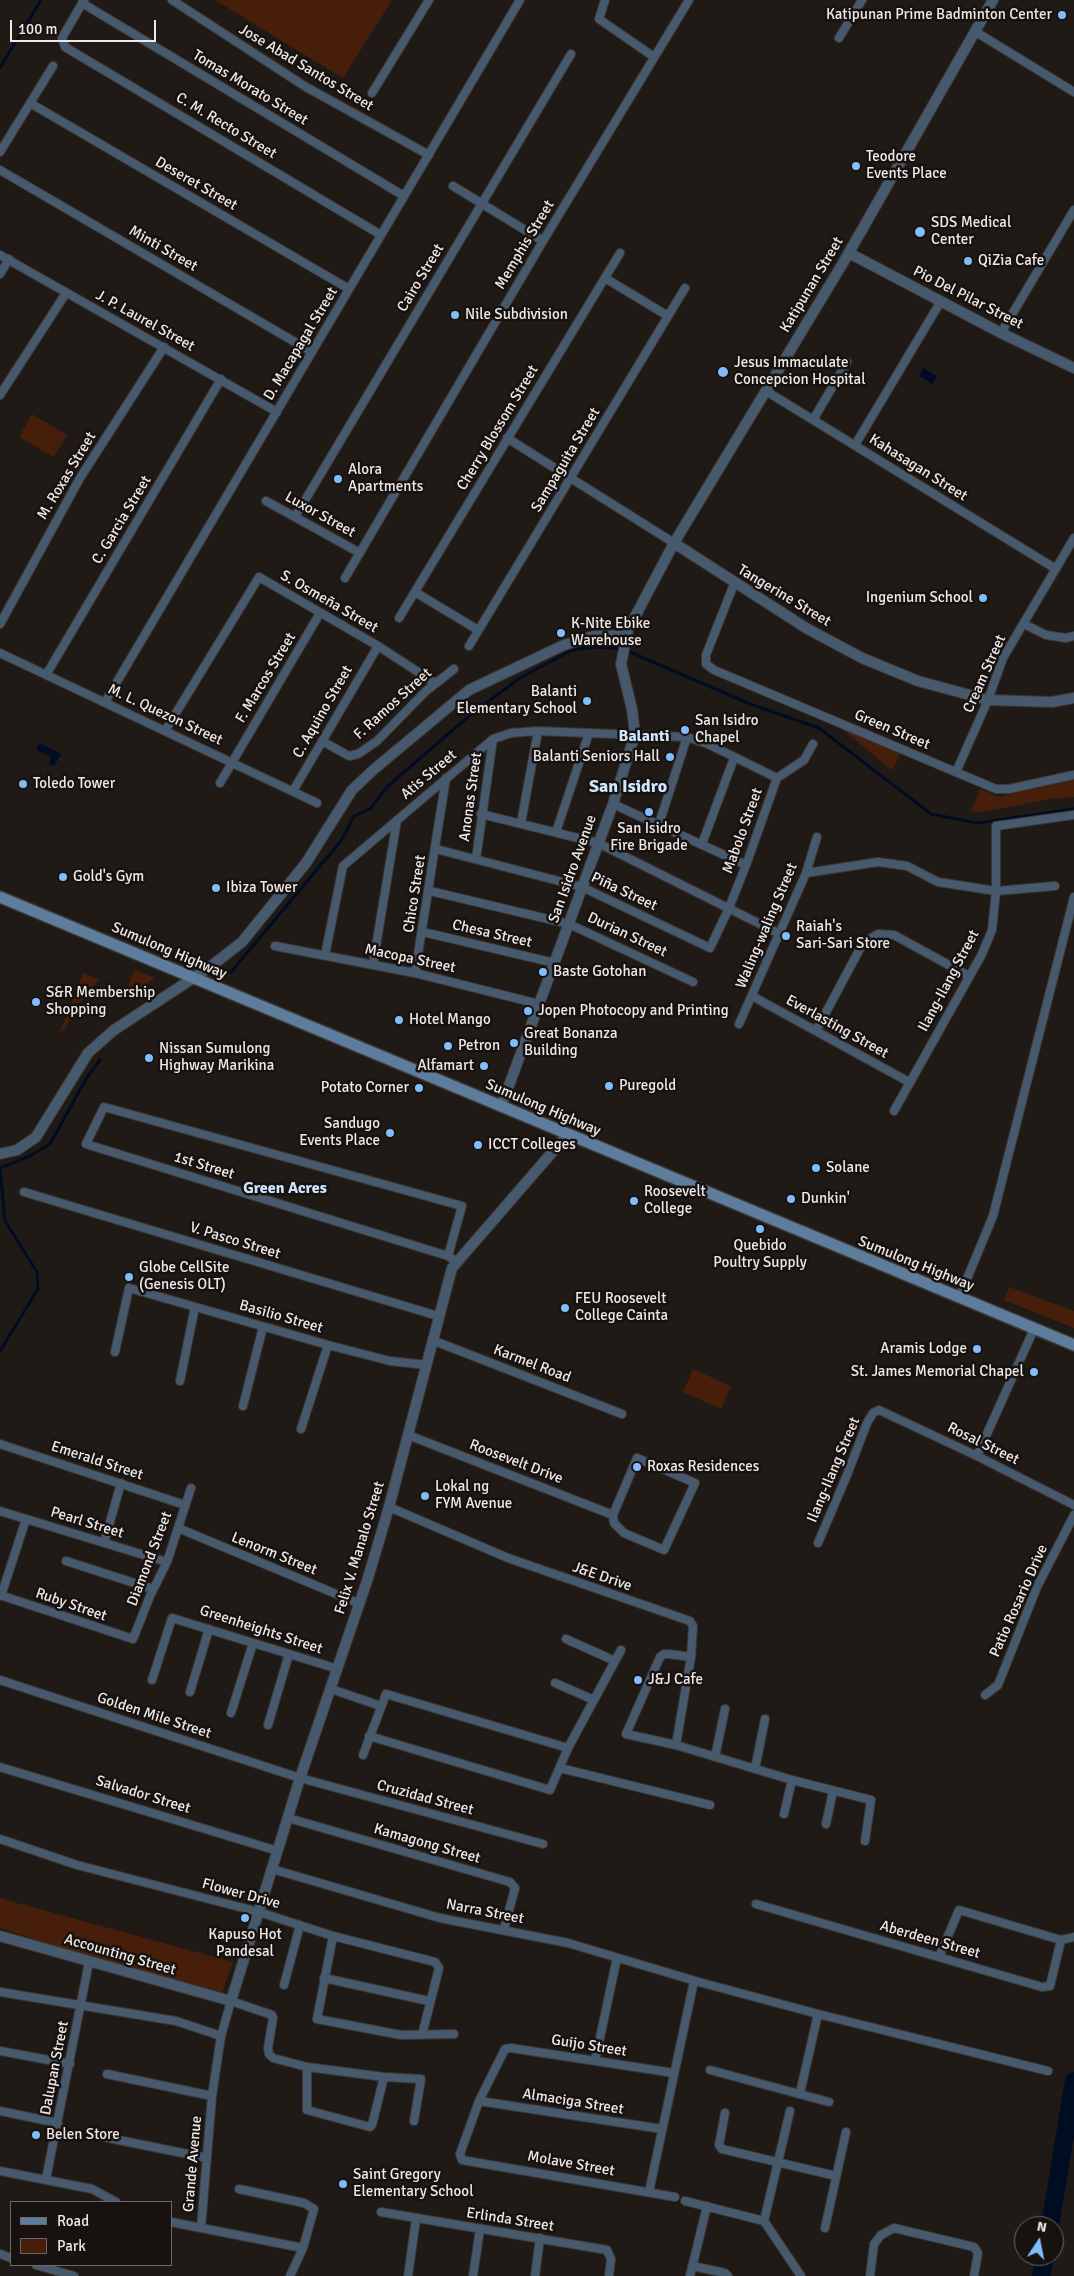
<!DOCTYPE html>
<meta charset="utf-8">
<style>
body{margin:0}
#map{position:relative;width:1074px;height:2276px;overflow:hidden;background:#201a17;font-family:Signika,sans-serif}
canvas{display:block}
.legend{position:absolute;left:10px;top:2201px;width:162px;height:65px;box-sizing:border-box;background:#17110f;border:1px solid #6d6765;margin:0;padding:6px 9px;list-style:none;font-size:15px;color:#ede9e7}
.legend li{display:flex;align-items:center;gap:10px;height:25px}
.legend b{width:25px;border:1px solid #6d6765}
.north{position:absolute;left:1014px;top:2216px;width:50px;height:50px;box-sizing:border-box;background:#17110f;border:1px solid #6d6765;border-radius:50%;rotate:11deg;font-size:14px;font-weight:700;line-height:20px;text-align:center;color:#ede9e7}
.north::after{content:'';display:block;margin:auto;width:18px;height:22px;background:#81bdfa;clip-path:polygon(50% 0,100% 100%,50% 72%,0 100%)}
.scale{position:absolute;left:10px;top:20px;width:146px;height:22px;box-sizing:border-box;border:2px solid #ede9e7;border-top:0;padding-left:6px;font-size:15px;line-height:18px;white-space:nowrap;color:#ede9e7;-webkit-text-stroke:4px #17110f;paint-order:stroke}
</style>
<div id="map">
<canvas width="1074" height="2276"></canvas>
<ul class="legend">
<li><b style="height:6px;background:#5e7c9c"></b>Road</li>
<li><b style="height:14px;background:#471e09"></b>Park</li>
</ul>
<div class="north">N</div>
<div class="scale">100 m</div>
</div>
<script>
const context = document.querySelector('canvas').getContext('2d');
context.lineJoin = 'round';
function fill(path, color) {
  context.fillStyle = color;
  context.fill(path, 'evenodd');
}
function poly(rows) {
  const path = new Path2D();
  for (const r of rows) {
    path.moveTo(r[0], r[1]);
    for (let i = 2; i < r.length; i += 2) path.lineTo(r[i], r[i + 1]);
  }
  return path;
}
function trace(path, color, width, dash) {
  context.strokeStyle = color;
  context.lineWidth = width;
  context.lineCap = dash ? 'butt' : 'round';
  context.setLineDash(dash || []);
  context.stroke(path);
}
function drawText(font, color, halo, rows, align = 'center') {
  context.font = font + ' Signika,sans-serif';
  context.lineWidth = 5;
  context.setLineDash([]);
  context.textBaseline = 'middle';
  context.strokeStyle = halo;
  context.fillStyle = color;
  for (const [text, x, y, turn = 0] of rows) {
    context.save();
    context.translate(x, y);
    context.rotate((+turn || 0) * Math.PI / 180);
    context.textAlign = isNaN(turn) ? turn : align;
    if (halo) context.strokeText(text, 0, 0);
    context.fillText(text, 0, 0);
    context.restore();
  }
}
fill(poly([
 [215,0,392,0,343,78],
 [32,414,67,435,54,457,19,437],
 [838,726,901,753,892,770],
 [1074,780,1074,797,1050,799,983,812,971,811,980,789,999,797],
 [134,970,155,978,133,993,128,985],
 [83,973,99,980,74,1009,65,1029,60,1032],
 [1009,1287,1074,1311,1074,1328,1004,1300],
 [693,1369,731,1386,721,1409,683,1392],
 [0,1898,10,1901,233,1962,222,1992,71,1951,0,1928]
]), '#471e09');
fill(poly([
 [923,368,937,376,932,384,919,376],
 [40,743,61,754,54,766,49,764,51,757,37,750,37,746]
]), '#000c22');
trace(poly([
 [0,68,41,0],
 [231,972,341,841,354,816,370,809,388,786,469,716,520,678,570,651,578,649,598,647,623,649,750,704,819,728,931,814,977,823,1074,809],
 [0,1351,38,1289,37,1272,5,1221,0,1168,30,1156,50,1144,86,1079,100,1060]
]), '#000c22', 3);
trace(poly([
 [1050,2226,1074,2081],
 [1041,2276,1045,2256]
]), '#000c22', 18);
const minor = poly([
 [84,0,62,38,65,47,381,235],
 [172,0,306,87,429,155],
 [605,0,599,19,654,57],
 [82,3,404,196],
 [976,32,1074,92],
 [839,38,862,0],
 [372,93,429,0],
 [30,103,349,289],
 [0,152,53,66],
 [0,170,312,352],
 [453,186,543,241],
 [0,255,277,412],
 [0,274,9,259],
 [605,278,668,316],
 [1001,333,1074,210],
 [766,391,1056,569],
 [0,395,66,293],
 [813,420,847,362],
 [507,438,674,543],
 [855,445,941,301],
 [266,501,360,553],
 [295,517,571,54],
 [345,578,543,241,689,0],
 [734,584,706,655,706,664,714,670,996,789,1009,789,1074,775],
 [415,592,478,630],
 [399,618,620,253],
 [0,624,80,478,164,347],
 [1024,624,1046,635,1066,638,1074,636],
 [469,646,685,288],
 [0,653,317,803],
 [46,675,221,379],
 [105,702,520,0],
 [165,731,259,577,378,646,435,683],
 [322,741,349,756,358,754,377,741,426,691,454,669],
 [956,772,988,700,1003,658,1074,538],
 [777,778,804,760,813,744],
 [220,783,320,613],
 [293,791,378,646],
 [613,804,746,865],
 [481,814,598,843,780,934],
 [521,823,538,731],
 [659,824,687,737],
 [556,832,589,733],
 [702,844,734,758],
 [436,849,582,887,710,948,729,908,746,865,777,778],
 [476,859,493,739],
 [806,873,878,862,907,866,938,882,996,891,1055,886],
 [430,891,569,924,693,982],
 [423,932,555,963],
 [275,946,415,973,539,1004],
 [325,955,343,866,493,739,511,733,538,731,687,737,708,744,777,778],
 [373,964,397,820],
 [415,973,446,778],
 [752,996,909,1082],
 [739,1024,806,873,817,837],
 [816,1031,863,943,878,934,894,935,969,976],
 [894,1111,982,954,992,930,996,891,996,826,1074,815],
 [24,1192,438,1316],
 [448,1256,462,1206,104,1107,86,1144,448,1256,456,1261],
 [959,1298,993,1216,1074,897],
 [432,1340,622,1414],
 [115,1352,129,1288,328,1345,390,1361,427,1365],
 [180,1381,195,1307],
 [243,1406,263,1327],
 [301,1429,328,1345],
 [408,1435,613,1515],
 [0,1444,185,1505],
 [977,1456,1034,1329],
 [637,1458,695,1483,664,1550,624,1533,614,1523,613,1515,637,1458],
 [389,1507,508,1558,690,1621,693,1626,691,1657,676,1745],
 [0,1511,167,1562],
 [178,1528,360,1604],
 [104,1543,121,1483],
 [818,1543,847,1475,867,1423,873,1413,879,1410,977,1456,1074,1505],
 [66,1561,153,1589],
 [0,1595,133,1639,150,1596,167,1562,191,1488],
 [1,1596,26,1519],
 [566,1639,615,1661],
 [691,1657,669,1654,664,1654,660,1657,626,1734,676,1745,792,1780,871,1800,865,1841],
 [0,1680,300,1778,543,1844],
 [152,1680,172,1618,338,1669],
 [555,1683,594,1700],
 [331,1689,381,1706],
 [190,1692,209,1629],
 [985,1695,998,1685,1037,1587,1074,1515],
 [231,1713,253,1643],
 [268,1725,289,1654],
 [369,1736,550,1790,568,1748,621,1650],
 [363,1755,386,1694,568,1748],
 [715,1757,725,1709],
 [0,1767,278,1851],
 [560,1768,710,1805],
 [755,1769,765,1719],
 [784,1814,792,1780],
 [288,1818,510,1882,515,1888,504,1929],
 [826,1824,833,1791],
 [0,1839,77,1865,259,1912,333,1936,435,1962,439,1968,422,2035],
 [272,1869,440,1918,568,1943,699,1982,818,2014,1048,2071],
 [756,1904,1042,1987,1050,1986,1061,1940],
 [333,1936,317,2019,401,2035,454,2034],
 [939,1957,959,1910,1061,1940,1074,1937],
 [324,1978,429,2001],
 [284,1985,300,1925],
 [0,1992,176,2021,221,2036],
 [0,2051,70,2064],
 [595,2061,617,1958],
 [307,2067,307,2110,370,2127,372,2125,384,2077],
 [710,2070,829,2102],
 [674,2073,511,2048,505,2049,479,2101,460,2154,462,2160,675,2197],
 [107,2074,212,2096],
 [800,2093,818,2014],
 [479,2101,662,2129],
 [0,2111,58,2123],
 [790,2111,764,2221,801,2276],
 [725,2113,719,2145,722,2149,836,2176],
 [94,2135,207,2158],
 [0,2171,92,2189,116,2202],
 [46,2179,89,1962],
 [239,2189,304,2203,314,2209,303,2248,290,2276],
 [649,2192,694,1981],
 [685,2201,764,2221],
 [381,2212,607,2250,611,2259,609,2276],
 [171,2222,303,2248],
 [201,2228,212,2096,221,2036,231,2001,272,2015,273,2018,268,2048,269,2054,273,2058,307,2067,384,2077,421,2079,414,2121],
 [825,2228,846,2132],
 [0,2254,11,2258],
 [36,2265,74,2276],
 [692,2266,725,2273,728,2276],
 [408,2276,416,2219],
 [473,2276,480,2229],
 [535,2276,540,2238],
 [690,2276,707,2206],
 [870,2276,874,2244,881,2235,894,2228,974,2247,978,2253,974,2276]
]);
const tertiary = poly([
 [849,253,1001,333,1074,368],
 [674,543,806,628,862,658,918,681,988,700,1052,702,1074,698],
 [501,1107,613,804,635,734,632,709,621,664,628,630,674,543,843,263,993,0],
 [0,1154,17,1150,36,1137,88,1053,114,1030,210,967,242,942,306,863,352,790,372,771,469,690,564,645,597,635,626,636],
 [0,1936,231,2001,300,1778,368,1578,389,1507,452,1268,568,1134]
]);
const secondary = poly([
 [0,897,1074,1345]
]);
trace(minor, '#3d3734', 10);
trace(tertiary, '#3d3734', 12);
trace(secondary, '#3d3734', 14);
trace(minor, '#46596d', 8);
trace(tertiary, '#46596d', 10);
trace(secondary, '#5e7c9c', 11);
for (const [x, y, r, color] of [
 [1062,15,5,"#81bdfa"],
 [856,166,5,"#81bdfa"],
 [920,232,6,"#81bdfa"],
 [968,261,5,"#81bdfa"],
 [455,315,5,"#81bdfa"],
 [723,372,6,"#81bdfa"],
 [338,479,5,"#81bdfa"],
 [983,598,5,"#81bdfa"],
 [561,633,5,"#81bdfa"],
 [587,701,5,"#81bdfa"],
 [685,730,5,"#81bdfa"],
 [670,757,5,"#81bdfa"],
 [23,784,5,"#81bdfa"],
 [649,812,5,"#81bdfa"],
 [63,877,5,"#81bdfa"],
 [216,888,5,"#81bdfa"],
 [786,936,5,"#81bdfa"],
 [543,972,5,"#81bdfa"],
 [36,1002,5,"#81bdfa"],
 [528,1011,5,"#81bdfa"],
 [399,1020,5,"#81bdfa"],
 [514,1043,5,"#81bdfa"],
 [448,1046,5,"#81bdfa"],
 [149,1058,5,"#81bdfa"],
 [484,1066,5,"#81bdfa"],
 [609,1086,5,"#81bdfa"],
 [419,1088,5,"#81bdfa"],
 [390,1133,5,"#81bdfa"],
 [478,1145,5,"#81bdfa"],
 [816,1168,5,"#81bdfa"],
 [791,1199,5,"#81bdfa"],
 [634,1201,5,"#81bdfa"],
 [760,1229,5,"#81bdfa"],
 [129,1277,5,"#81bdfa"],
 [565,1308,5,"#81bdfa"],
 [977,1349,5,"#81bdfa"],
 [1034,1372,5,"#81bdfa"],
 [637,1467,5,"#81bdfa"],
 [425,1496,5,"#81bdfa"],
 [638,1680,5,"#81bdfa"],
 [245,1918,5,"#81bdfa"],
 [36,2135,5,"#81bdfa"],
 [343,2184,5,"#81bdfa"]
]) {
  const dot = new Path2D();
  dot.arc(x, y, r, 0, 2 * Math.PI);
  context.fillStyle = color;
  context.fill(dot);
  trace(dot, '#17110f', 2);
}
drawText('15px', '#ede9e7', '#17110f', [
 ["Katipunan Prime Badminton Center",1052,15,"right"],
 ["Teodore",866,157],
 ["Events Place",866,174],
 ["SDS Medical",931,223],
 ["Center",931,240],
 ["QiZia Cafe",978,261],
 ["Nile Subdivision",465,315],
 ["Jesus Immaculate",734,363],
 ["Concepcion Hospital",734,380],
 ["Alora",348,470],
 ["Apartments",348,487],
 ["Ingenium School",973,598,"right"],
 ["K-Nite Ebike",571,624],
 ["Warehouse",571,641],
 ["Balanti",577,692,"right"],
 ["Elementary School",577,709,"right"],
 ["San Isidro",695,721],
 ["Chapel",695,738],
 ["Balanti Seniors Hall",660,757,"right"],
 ["Toledo Tower",33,784],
 ["San Isidro",649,829,"center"],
 ["Fire Brigade",649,846,"center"],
 ["Gold's Gym",73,877],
 ["Ibiza Tower",226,888],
 ["Raiah's",796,927],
 ["Sari-Sari Store",796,944],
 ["Baste Gotohan",553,972],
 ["S&R Membership",46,993],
 ["Shopping",46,1010],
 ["Jopen Photocopy and Printing",538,1011],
 ["Hotel Mango",409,1020],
 ["Great Bonanza",524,1034],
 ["Building",524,1051],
 ["Petron",458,1046],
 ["Nissan Sumulong",159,1049],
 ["Highway Marikina",159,1066],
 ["Alfamart",474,1066,"right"],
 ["Puregold",619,1086],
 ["Potato Corner",409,1088,"right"],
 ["Sandugo",380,1124,"right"],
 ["Events Place",380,1141,"right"],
 ["ICCT Colleges",488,1145],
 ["Solane",826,1168],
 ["Roosevelt",644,1192],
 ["College",644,1209],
 ["Dunkin'",801,1199],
 ["Quebido",760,1246,"center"],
 ["Poultry Supply",760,1263,"center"],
 ["Globe CellSite",139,1268],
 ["(Genesis OLT)",139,1285],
 ["FEU Roosevelt",575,1299],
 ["College Cainta",575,1316],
 ["Aramis Lodge",967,1349,"right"],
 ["St. James Memorial Chapel",1024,1372,"right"],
 ["Roxas Residences",647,1467],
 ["Lokal ng",435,1487],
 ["FYM Avenue",435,1504],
 ["J&J Cafe",648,1680],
 ["Kapuso Hot",245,1935,"center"],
 ["Pandesal",245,1952,"center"],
 ["Belen Store",46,2135],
 ["Saint Gregory",353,2175],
 ["Elementary School",353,2192]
], 'left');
drawText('15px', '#ede9e7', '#17110f', [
 ["Jose Abad Santos Street",306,68,31],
 ["Tomas Morato Street",250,88,31],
 ["C. M. Recto Street",226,126,31],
 ["Deseret Street",196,184,30],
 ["Memphis Street",525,245,-59],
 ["Minti Street",163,249,30],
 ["Cairo Street",421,278,-59],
 ["Katipunan Street",812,285,-59],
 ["Pio Del Pilar Street",968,298,27],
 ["J. P. Laurel Street",145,321,29],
 ["D. Macapagal Street",301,344,-59],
 ["Cherry Blossom Street",498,428,-59],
 ["Sampaguita Street",566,460,-59],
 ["Kahasagan Street",918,468,32],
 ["M. Roxas Street",67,476,-59],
 ["Luxor Street",320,515,29],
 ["C. Garcia Street",122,520,-59],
 ["Tangerine Street",784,596,31],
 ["S. Osmeña Street",329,602,30],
 ["Cream Street",985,674,-66],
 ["F. Marcos Street",266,678,-59],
 ["F. Ramos Street",393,704,-42],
 ["C. Aquino Street",323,712,-60],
 ["M. L. Quezon Street",165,715,25],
 ["Green Street",892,730,23],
 ["Atis Street",429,775,-40],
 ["Anonas Street",471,797,-82],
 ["Mabolo Street",743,831,-70],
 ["San Isidro Avenue",573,869,-70],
 ["Piña Street",624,892,25],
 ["Chico Street",415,894,-81],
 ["Waling-waling Street",767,926,-67],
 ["Chesa Street",492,934,13],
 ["Durian Street",627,935,25],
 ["Sumulong Highway",169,951,23],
 ["Macopa Street",410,959,12],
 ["Ilang-Ilang Street",949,981,-62],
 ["Everlasting Street",837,1027,29],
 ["Sumulong Highway",543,1108,23],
 ["1st Street",204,1166,17],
 ["V. Pasco Street",235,1241,17],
 ["Sumulong Highway",916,1264,22],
 ["Basilio Street",281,1317,16],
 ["Karmel Road",532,1364,21],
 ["Rosal Street",983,1444,26],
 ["Emerald Street",97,1461,18],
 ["Roosevelt Drive",516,1462,21],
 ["Ilang-Ilang Street",834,1470,-67],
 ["Pearl Street",87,1523,17],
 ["Felix V. Manalo Street",360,1548,-73],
 ["Lenorm Street",274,1554,22],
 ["Diamond Street",150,1559,-69],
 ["J&E Drive",602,1577,19],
 ["Patio Rosario Drive",1019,1601,-66],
 ["Ruby Street",71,1605,19],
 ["Greenheights Street",261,1630,18],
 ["Golden Mile Street",154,1716,18],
 ["Salvador Street",143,1795,17],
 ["Cruzidad Street",425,1798,15],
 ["Kamagong Street",427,1844,16],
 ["Flower Drive",241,1894,15],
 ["Narra Street",485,1912,11],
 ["Aberdeen Street",930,1940,16],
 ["Accounting Street",120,1955,16],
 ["Guijo Street",589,2046,9],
 ["Dalupan Street",55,2068,-79],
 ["Almaciga Street",573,2102,9],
 ["Grande Avenue",193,2164,-85],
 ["Molave Street",571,2164,10],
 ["Erlinda Street",510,2220,9]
]);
drawText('bold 16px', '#d0e6fe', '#17110f', [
 ["Balanti",644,737],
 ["Green Acres",285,1189]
]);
drawText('bold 18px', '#d0e6fe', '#17110f', [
 ["San Isidro",628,787]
]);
</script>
